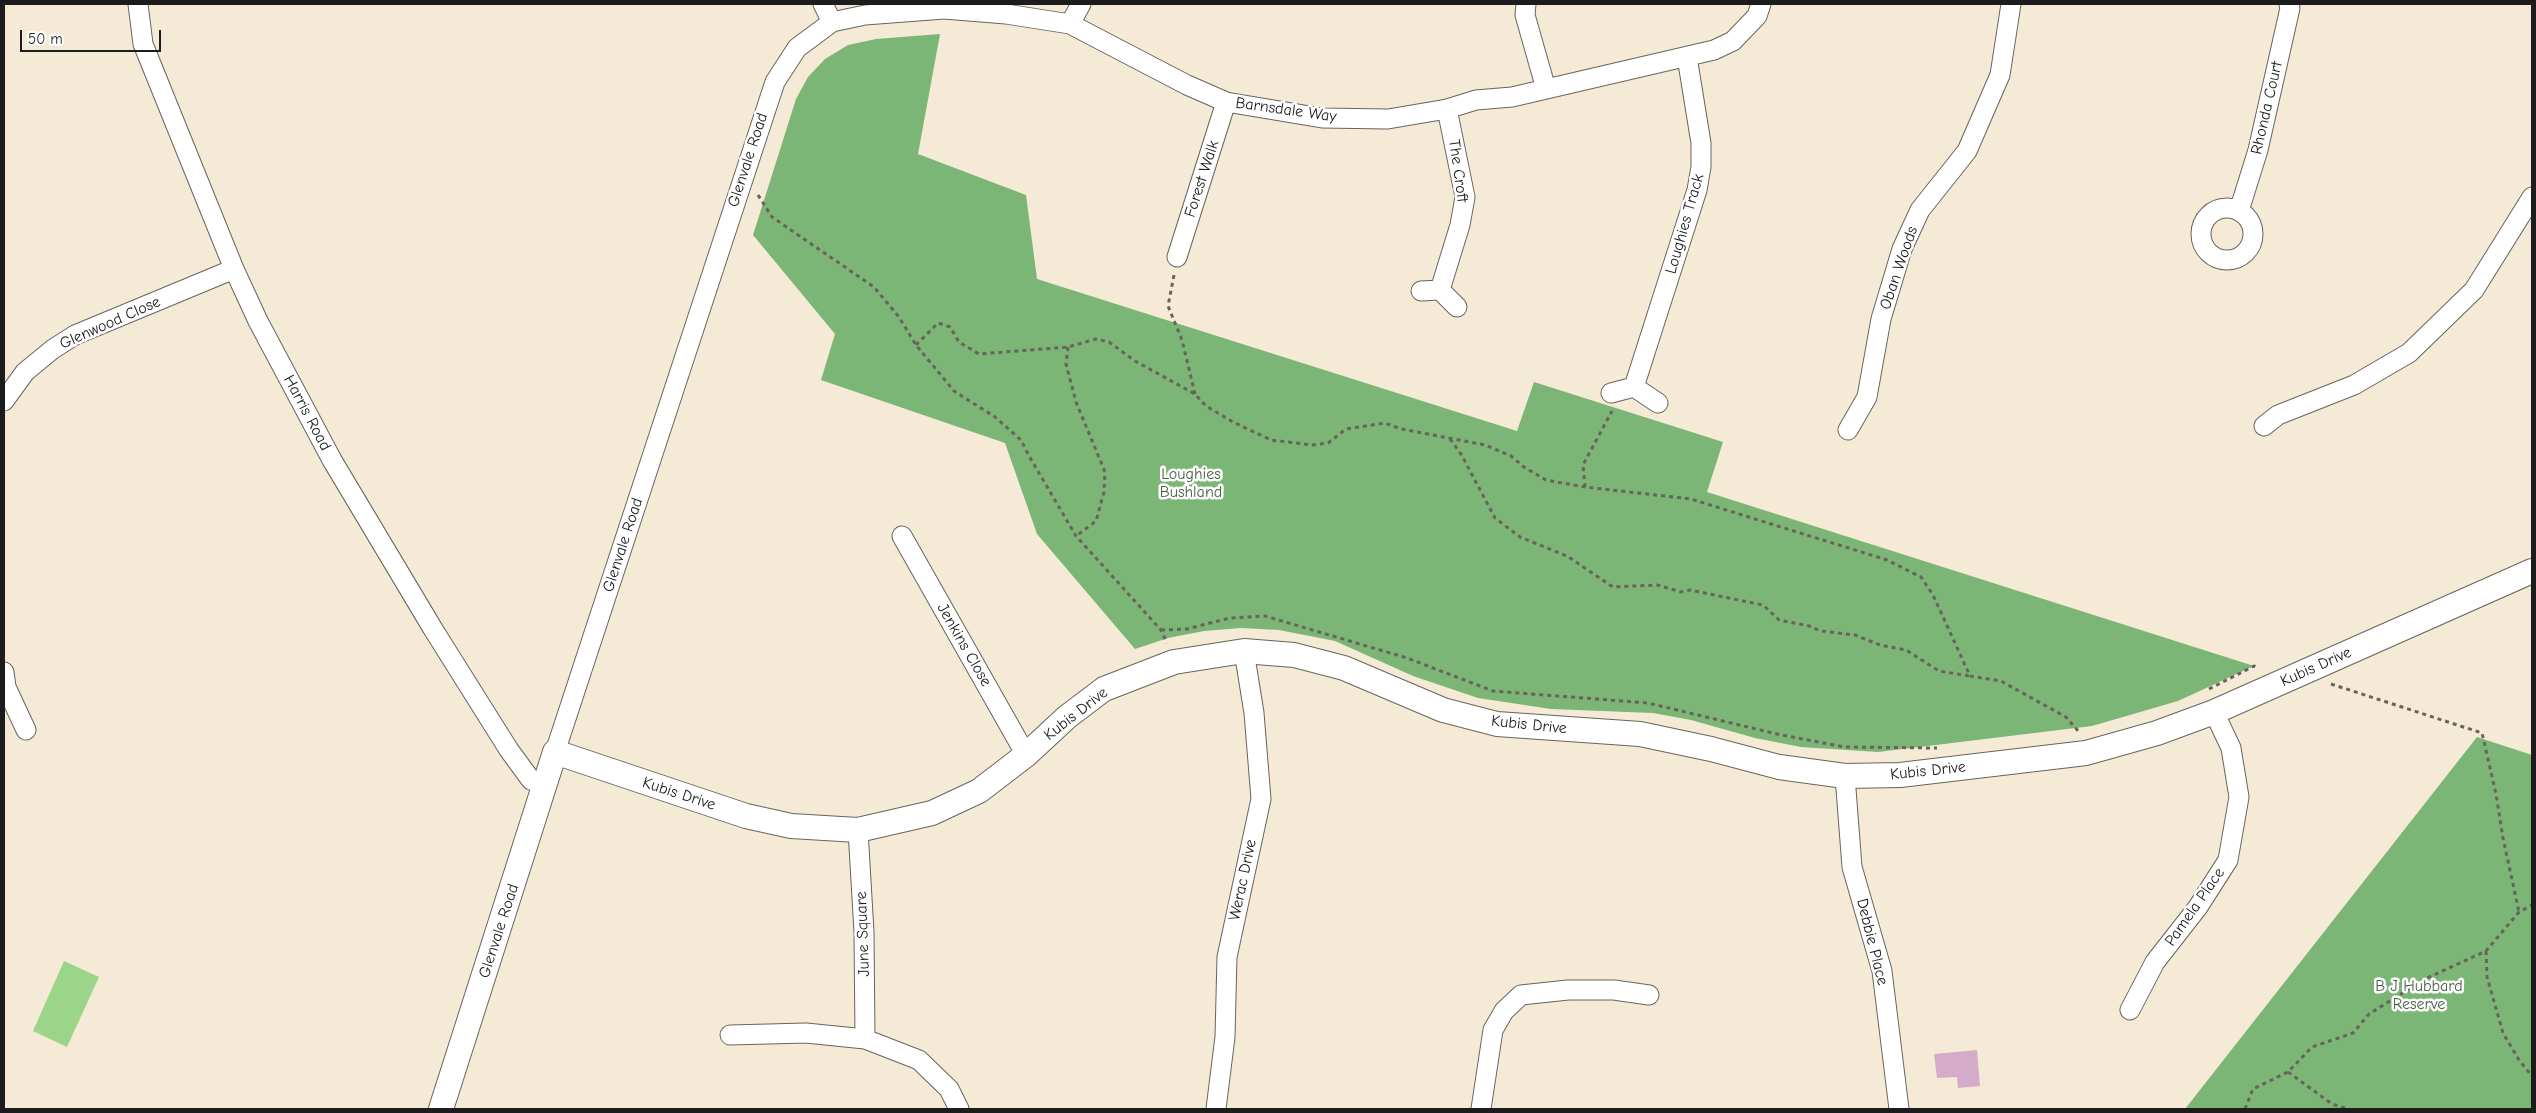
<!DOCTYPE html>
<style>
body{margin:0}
#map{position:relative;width:2536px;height:1113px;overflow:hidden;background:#f5ead5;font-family:"Comic Neue",sans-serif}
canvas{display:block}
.frame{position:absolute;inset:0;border:5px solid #1c1c1c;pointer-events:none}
.scale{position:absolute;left:20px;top:30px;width:141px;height:22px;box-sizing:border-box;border:2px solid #1c1c1c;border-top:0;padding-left:6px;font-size:15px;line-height:18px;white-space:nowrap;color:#1c1c1c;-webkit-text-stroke:4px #fff;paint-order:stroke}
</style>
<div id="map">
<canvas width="2536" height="1113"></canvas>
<div class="frame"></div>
<div class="scale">50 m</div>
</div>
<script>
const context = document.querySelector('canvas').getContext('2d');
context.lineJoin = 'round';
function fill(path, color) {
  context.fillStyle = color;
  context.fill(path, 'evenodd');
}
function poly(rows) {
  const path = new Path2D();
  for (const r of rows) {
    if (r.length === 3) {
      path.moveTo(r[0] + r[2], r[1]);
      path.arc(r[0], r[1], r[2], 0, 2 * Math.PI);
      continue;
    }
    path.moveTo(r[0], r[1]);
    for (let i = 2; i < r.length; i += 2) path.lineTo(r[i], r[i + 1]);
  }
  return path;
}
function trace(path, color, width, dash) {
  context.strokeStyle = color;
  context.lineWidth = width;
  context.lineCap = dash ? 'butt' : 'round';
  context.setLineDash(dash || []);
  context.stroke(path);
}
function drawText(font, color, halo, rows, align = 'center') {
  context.font = font + ' "Comic Neue",sans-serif';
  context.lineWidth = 5;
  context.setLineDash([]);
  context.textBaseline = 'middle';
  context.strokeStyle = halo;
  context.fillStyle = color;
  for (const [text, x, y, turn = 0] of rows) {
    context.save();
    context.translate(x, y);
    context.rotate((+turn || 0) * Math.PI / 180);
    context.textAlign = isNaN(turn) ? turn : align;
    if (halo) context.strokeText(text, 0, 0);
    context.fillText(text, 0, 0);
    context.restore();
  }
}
fill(poly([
 [64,961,99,977,67,1047,33,1031]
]), '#9ad58a');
fill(poly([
 [940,34,918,154,1026,195,1037,279,1517,431,1534,382,1723,442,1707,492,2254,666,2178,701,2092,726,1878,752,1801,747,1755,738,1691,720,1653,713,1551,709,1478,698,1413,676,1335,641,1279,630,1241,628,1204,631,1168,638,1135,649,1037,534,1005,443,821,380,835,334,753,235,796,99,808,77,825,59,848,45,876,39],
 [2477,737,2532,755,2532,1109,2185,1109]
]), '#7bb676');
fill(poly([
 [1977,1050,1980,1086,1958,1088,1957,1077,1937,1078,1934,1054]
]), '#d4acca');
const minor = poly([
 [138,4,143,44,234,269,258,321,332,460,433,629,509,750,531,780,545,784],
 [823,4,832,22],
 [1526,4,1525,15,1546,89],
 [1070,24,1081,4],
 [2227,234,26],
 [2239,211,2258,150,2290,8,2289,4],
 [1177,257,1226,102],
 [1440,290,1460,225,1465,197,1447,109],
 [1421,291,1440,290,1457,307],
 [1634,387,1697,190,1701,167,1701,143,1687,57],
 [1611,393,1634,387,1658,403],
 [4,401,25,372,53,349,75,335,234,269],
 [2264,426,2278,415,2354,385,2409,353,2474,290,2532,197],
 [1848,430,1867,397,1881,319,1902,249,1920,210,1967,151,2000,75,2011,4],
 [902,536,1026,755],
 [4,672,6,687,26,730],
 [555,752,775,82,797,48,832,22,865,15,944,9,1006,14,1070,24,1187,85,1226,102,1322,118,1388,119,1447,109,1476,100,1512,97,1714,50,1733,41,1757,16,1761,4],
 [1845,776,1852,867,1882,971,1899,1109],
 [858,830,864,932,865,1039],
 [2130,1010,2155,962,2198,907,2228,860,2239,797,2231,748,2214,712],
 [730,1035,806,1033,865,1039,919,1060,949,1089,959,1109],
 [1216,1109,1225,1037,1227,957,1261,799,1254,713,1244,651],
 [1481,1109,1493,1030,1504,1011,1521,995,1568,990,1614,990,1649,995]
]);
const tertiary = poly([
 [441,1109,555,752,746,816,791,826,858,830,932,813,979,791,1026,755,1067,717,1104,689,1174,662,1244,651,1294,655,1344,668,1443,710,1497,724,1640,734,1711,749,1779,767,1845,776,1900,775,2086,753,2157,733,2214,712,2532,571]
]);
trace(minor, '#68645d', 21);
trace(tertiary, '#68645d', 26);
trace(poly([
 [758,195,772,217,874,287,899,317,916,345,954,391,995,417,1021,440,1029,456,1076,536,1161,630,1167,643],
 [1174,275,1168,306,1182,340,1195,394],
 [916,345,938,323,950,327,959,342,979,354,1068,347,1096,339,1109,342,1135,361,1195,394,1206,406,1233,422,1271,440,1312,445,1328,443,1346,429,1385,423,1401,429,1485,445,1511,456,1524,467,1546,480,1585,487,1691,499,1887,560,1921,577,1933,595,1970,676,2001,681,2066,717,2080,733],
 [1068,347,1066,364,1076,402,1105,472,1104,492,1096,521,1076,536],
 [1450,439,1461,454,1495,518,1520,537,1567,556,1613,587,1657,585,1681,592,1690,590,1763,605,1779,620,1809,626,1821,631,1855,635,1880,645,1906,650,1939,671,1970,676],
 [1585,487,1583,465,1612,411],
 [1161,630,1187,629,1230,618,1265,616,1407,658,1493,691,1648,703,1777,734,1845,747,1937,748],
 [2331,684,2482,733,2496,794,2503,838,2519,912],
 [2209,689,2254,666,2259,668],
 [2486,951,2487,977,2503,1033,2519,1060,2532,1076],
 [2288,1072,2332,1104,2348,1109],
 [2245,1109,2253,1089,2288,1072,2312,1047,2353,1033,2369,1014,2425,979,2486,951,2519,912,2532,905]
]), '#68645d', 3, [4, 4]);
trace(minor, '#fff', 19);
trace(tertiary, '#fff', 24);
drawText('16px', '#1c1c1c', '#fff', [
 ["Rhonda Court",2267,108,-77],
 ["Barnsdale Way",1286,110,8],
 ["Glenvale Road",748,160,-72],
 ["The Croft",1458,171,82],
 ["Forest Walk",1202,179,-72],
 ["Loughies Track",1685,224,-74],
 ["Oban Woods",1899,268,-71],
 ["Glenwood Close",110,323,-24],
 ["Harris Road",307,413,62],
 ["Glenvale Road",623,545,-72],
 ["Jenkins Close",964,645,60],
 ["Kubis Drive",2316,667,-24],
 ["Kubis Drive",1076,714,-38],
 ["Kubis Drive",1529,725,6],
 ["Kubis Drive",1928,771,-6],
 ["Kubis Drive",679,794,18],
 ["Werac Drive",1243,880,-78],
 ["Pamela Place",2195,907,-55],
 ["Glenvale Road",499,931,-72],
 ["June Square",863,934,-92],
 ["Debbie Place",1872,942,76]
]);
drawText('16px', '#485d42', '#fff', [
 ["Loughies",1191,474],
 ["Bushland",1191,492],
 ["B J Hubbard",2419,986],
 ["Reserve",2419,1004]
]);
</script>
